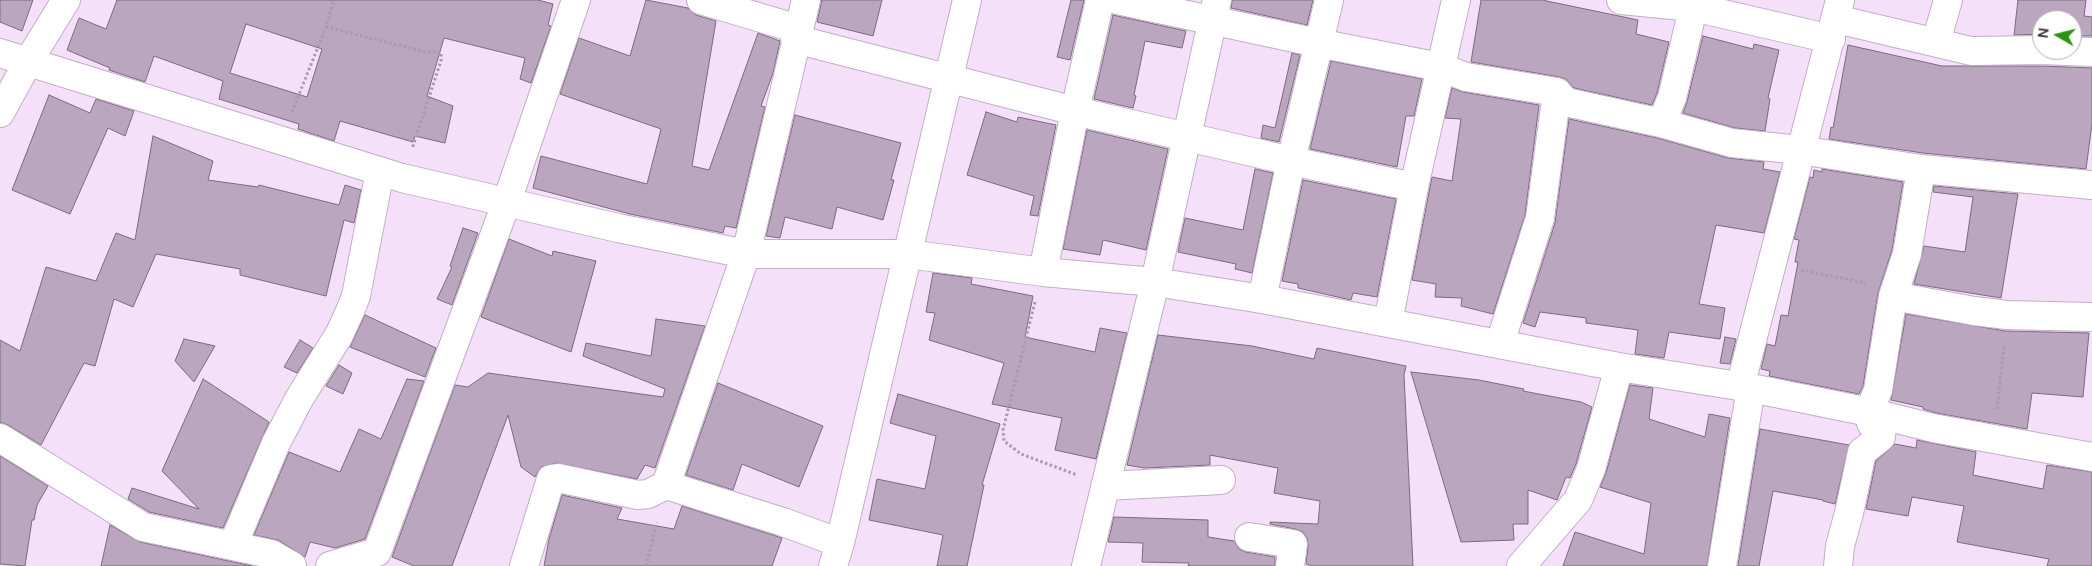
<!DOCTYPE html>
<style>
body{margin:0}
#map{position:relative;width:2092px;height:566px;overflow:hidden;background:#f5e0f9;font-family:"DM Sans",sans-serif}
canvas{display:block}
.north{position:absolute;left:2032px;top:10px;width:50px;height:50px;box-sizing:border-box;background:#fff;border:1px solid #b1aeb1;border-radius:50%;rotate:278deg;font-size:14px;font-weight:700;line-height:20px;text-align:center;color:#3c343d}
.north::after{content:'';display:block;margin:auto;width:18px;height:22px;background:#2c9214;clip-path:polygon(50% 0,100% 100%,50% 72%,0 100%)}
</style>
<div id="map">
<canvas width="2092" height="566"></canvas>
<div class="north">N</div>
</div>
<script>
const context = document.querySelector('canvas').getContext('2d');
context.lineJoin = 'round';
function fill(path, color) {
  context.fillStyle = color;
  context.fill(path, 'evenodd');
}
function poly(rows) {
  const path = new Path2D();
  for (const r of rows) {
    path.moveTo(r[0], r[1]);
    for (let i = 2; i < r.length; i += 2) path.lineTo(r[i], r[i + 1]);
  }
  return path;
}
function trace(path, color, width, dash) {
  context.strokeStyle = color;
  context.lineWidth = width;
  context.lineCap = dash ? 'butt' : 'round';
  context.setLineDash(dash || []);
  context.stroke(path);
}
const building = poly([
 [0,0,33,0,22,31,0,22,0,0],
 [117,0,538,0,553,4,548,25,551,26,531,83,520,79,525,58,444,38,427,96,453,106,445,143,415,136,413,142,340,121,334,141,298,129,299,124,219,99,223,81,154,56,145,82,109,70,110,68,67,50,79,18,106,29,117,0],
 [246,24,322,49,307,97,230,73,246,24],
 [646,0,688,8,696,15,716,21,692,166,709,170,758,33,780,41,773,73,761,106,765,107,736,228,725,226,723,233,630,214,533,188,541,156,647,184,661,129,560,94,579,38,630,56,646,0],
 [822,0,882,0,873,36,817,22,822,0],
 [1071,0,1084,0,1070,60,1057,57,1071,0],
 [1232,0,1313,0,1307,25,1231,8,1232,0],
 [1481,0,1542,0,1638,20,1636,34,1669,42,1657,93,1652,105,1574,88,1566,79,1560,77,1471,62,1481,0],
 [2018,0,2086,0,2084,16,2092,17,2092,36,2072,36,2072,20,2042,20,2042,34,2014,35,2018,0],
 [1113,15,1186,31,1182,48,1145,41,1134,95,1136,96,1133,108,1094,99,1113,15],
 [1703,36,1753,49,1754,44,1779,50,1768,98,1770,99,1765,131,1735,128,1683,113,1687,102,1703,36],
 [1848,45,1942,66,2042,66,2092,68,2092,124,2086,169,1923,153,1829,139,1831,127,1833,128,1848,45],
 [1292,53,1300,55,1279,142,1261,138,1263,125,1275,128,1292,53],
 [1331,61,1422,79,1414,116,1406,116,1397,167,1310,149,1331,61],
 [1452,88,1463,92,1539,105,1525,215,1493,314,1461,306,1462,298,1435,297,1436,284,1412,280,1432,177,1452,181,1461,119,1445,118,1452,88],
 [49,95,90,113,96,99,134,111,125,136,108,128,70,214,12,190,49,95],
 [986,112,1017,122,1018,117,1056,125,1038,216,1030,215,1034,196,967,175,986,112],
 [795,115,901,143,891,180,894,180,883,220,837,207,832,229,785,217,780,238,766,236,795,115],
 [1569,119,1657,138,1728,158,1764,162,1763,169,1780,172,1764,233,1716,225,1699,304,1725,308,1720,339,1669,332,1664,358,1635,354,1638,330,1586,323,1586,318,1540,312,1535,327,1523,323,1555,223,1569,119],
 [1087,130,1168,149,1146,250,1103,240,1100,255,1063,249,1087,130],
 [153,136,213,161,208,180,258,187,259,185,339,205,345,185,361,190,354,223,344,220,326,296,240,275,240,269,156,254,133,307,114,299,95,366,84,363,41,445,8,425,0,422,0,340,20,351,46,267,96,281,116,233,135,240,153,136],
 [1255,169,1273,173,1252,273,1235,269,1236,264,1178,252,1185,218,1243,230,1255,169],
 [1822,169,1903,182,1892,250,1878,293,1863,386,1859,394,1769,376,1770,371,1761,369,1767,344,1775,346,1781,315,1788,316,1798,262,1795,262,1799,240,1794,239,1810,177,1813,178,1814,170,1822,172,1822,169],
 [1303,180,1396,199,1377,297,1353,293,1351,300,1298,288,1298,284,1282,281,1303,180],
 [1934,186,2018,194,2001,298,1914,284,1924,246,1965,252,1973,197,1933,192,1934,186],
 [463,228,478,233,452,305,437,299,452,267,450,266,463,228],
 [509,239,552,256,553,251,596,261,571,352,481,317,509,239],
 [933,273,972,278,971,284,1033,296,1025,337,1095,352,1100,328,1127,333,1096,459,1055,450,1062,418,992,404,1004,363,929,340,935,313,926,312,933,273],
 [1906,314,2005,331,2089,333,2083,397,2032,393,2027,429,1936,413,1923,409,1923,407,1891,400,1906,314],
 [365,315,436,348,425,377,350,347,365,315],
 [656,319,705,326,655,468,645,465,637,479,556,463,541,467,535,477,521,467,508,415,452,566,414,566,392,557,455,385,468,387,488,373,663,397,665,389,583,356,586,343,651,356,656,319],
 [1158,335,1252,346,1314,359,1317,348,1406,366,1404,375,1413,566,1312,566,1306,564,1308,546,1307,538,1303,532,1295,529,1270,524,1270,522,1318,524,1320,501,1274,493,1278,468,1210,455,1210,465,1144,468,1127,465,1158,335],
 [1725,337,1736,339,1730,364,1720,363,1725,337],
 [184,339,215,346,194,382,175,361,184,339],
 [300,340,313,348,297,373,284,367,300,340],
 [339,365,352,373,343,394,326,386,339,365],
 [1411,372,1479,380,1524,389,1523,391,1581,402,1592,407,1576,464,1570,478,1566,477,1557,500,1528,490,1528,524,1513,524,1514,540,1461,542,1411,372],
 [203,379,269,422,223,528,149,512,128,499,132,488,199,509,162,471,203,379],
 [407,379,424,381,365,539,335,548,310,542,305,557,278,540,254,535,289,452,340,472,359,429,381,439,407,379],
 [718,383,823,426,799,487,742,464,733,490,686,475,718,383],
 [1630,385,1653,388,1649,419,1705,437,1709,414,1730,418,1707,566,1563,566,1575,532,1644,554,1651,503,1600,487,1606,473,1630,385],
 [898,394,1000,424,982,485,984,485,967,566,937,566,943,535,869,520,877,479,925,489,936,436,890,423,898,394],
 [1760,429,1849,445,1835,504,1823,501,1823,500,1773,491,1759,566,1738,566,1760,429],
 [1917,440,1976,452,1973,475,2043,489,2047,465,2092,472,2092,566,2047,566,2049,559,1957,542,1964,506,1912,497,1908,516,1866,509,1876,461,1895,444,1916,448,1917,440],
 [0,456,48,486,37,505,34,520,32,520,25,566,0,564,0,456],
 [562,495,622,508,617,519,674,529,682,506,782,538,772,566,544,566,549,539,562,495],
 [1114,517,1208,520,1208,537,1234,541,1239,549,1246,552,1275,557,1275,566,1188,566,1189,563,1142,562,1143,543,1108,542,1114,517],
 [110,525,140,542,252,566,101,566,110,525]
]);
fill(building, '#baa6be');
trace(building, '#7c6a80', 1);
const minor = poly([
 [701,0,798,29],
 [1117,0,1318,43,1440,67,1466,77,1557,92,1566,102,1661,123,1732,143,1800,150,1921,169,2092,185],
 [1621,0,1693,7,1831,39],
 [1836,19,1971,51,2042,50],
 [795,39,1075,111,1291,161,1414,187],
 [1936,42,1948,0],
 [2042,50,2092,52],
 [0,53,402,178,618,228,746,254,908,254,1043,272,1155,282,1262,299,1619,367,1751,388,1869,412,1933,428,2092,457],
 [0,113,28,62,66,0],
 [1661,123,1672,98,1695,0],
 [1043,272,1075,111,1100,0],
 [1893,296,1974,311,2007,315,2092,317],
 [1262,299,1291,161,1329,0],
 [1388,323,1414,187,1456,0],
 [1500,343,1540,218,1557,92],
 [1740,387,1840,0],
 [0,438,143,527,271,554,292,566],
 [666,485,746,254,806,0],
 [1105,486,1221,480],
 [1249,537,1293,544,1290,566],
 [233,545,276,443,299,399,339,335,350,311,356,296,380,171],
 [330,566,377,552,507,201,576,0],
 [524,566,551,479,558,478,638,495,648,494,666,485,783,522,840,543],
 [833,566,840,543,967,0],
 [1086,566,1155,282,1217,0],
 [1521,566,1578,500,1591,469,1619,367],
 [1722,566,1751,388],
 [1838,566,1840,546,1849,513,1862,452,1881,437,1882,426,1871,423,1869,412,1878,390,1893,296,1907,254,1921,169]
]);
trace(minor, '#c2aec6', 30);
trace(poly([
 [326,27,426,52,441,52,441,61,412,149],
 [292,112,326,27,334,0],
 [1801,270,1866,283],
 [1035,302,1003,430,1004,441,1021,454,1077,475],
 [1997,409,2004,345],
 [646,566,657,522]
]), '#a99aac', 3, [2.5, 2.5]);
trace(minor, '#fff', 28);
</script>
